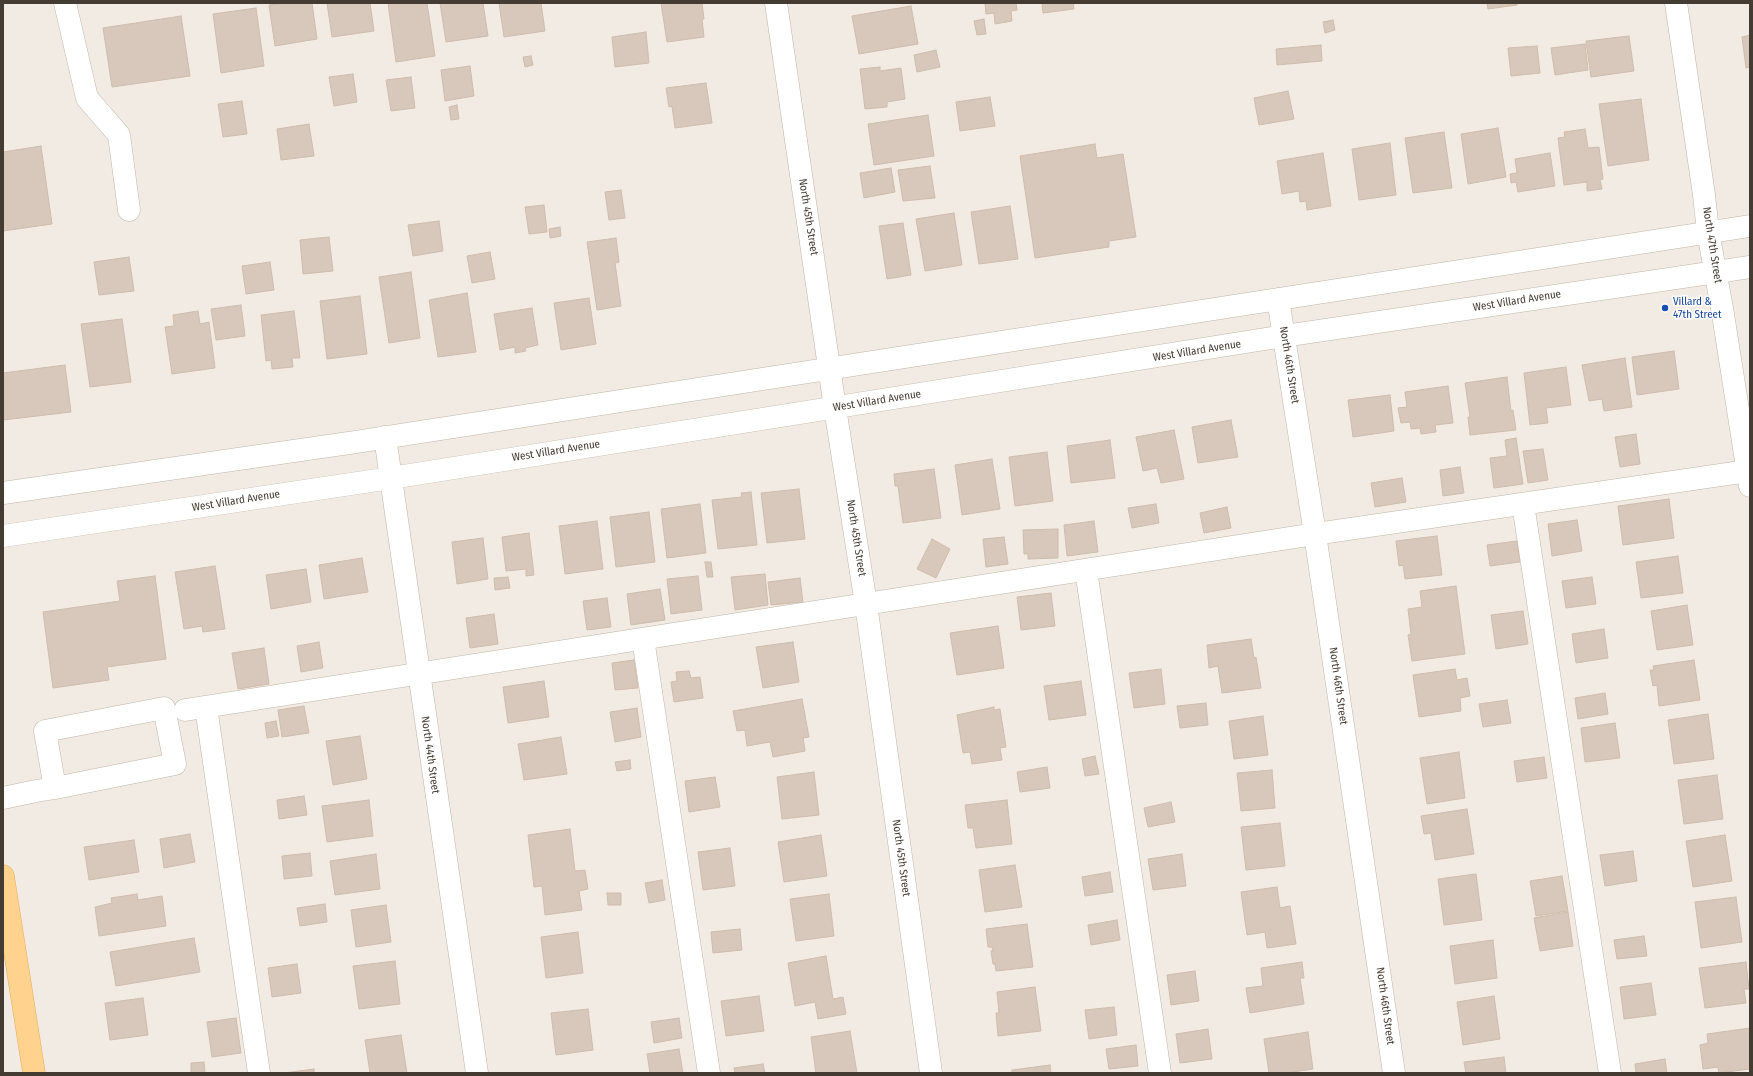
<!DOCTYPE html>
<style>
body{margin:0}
#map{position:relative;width:1753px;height:1076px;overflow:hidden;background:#f2ebe3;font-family:"Fira Sans Condensed",sans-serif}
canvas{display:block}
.frame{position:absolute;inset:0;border:4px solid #443b33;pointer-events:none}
</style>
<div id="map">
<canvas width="1753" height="1076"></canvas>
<div class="frame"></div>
</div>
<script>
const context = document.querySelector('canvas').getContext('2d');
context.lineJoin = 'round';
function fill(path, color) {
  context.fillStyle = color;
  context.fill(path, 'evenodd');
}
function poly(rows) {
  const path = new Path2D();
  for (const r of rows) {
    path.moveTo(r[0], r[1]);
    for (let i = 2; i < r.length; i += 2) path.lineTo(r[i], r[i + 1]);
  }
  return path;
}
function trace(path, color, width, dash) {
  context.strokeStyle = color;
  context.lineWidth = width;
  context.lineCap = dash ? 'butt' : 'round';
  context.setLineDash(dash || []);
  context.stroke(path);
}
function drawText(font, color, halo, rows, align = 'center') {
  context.font = font + ' "Fira Sans Condensed",sans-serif';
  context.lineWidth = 3;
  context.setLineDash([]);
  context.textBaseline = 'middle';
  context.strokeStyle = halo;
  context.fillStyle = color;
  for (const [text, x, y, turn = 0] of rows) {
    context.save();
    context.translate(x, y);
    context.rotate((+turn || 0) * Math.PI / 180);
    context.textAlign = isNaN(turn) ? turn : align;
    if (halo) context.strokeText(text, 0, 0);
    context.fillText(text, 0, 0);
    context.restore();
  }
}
const building = poly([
 [287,3,312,3,317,39,275,46,269,5,287,3],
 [327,3,370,3,374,31,332,37,327,3],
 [388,3,427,3,435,56,396,62,388,3],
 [440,3,483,3,488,36,446,42,440,3],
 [499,3,541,3,545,31,504,37,499,3],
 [661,3,702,3,704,19,702,19,704,37,667,42,661,3],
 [985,3,1016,3,1017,10,1011,11,1012,21,995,24,994,13,986,14,985,3],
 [1042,3,1073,3,1074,9,1043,13,1042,3],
 [1487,3,1517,3,1517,5,1488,9,1487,3],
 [911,6,918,44,859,54,852,16,911,6],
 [256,8,264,66,221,73,213,14,256,8],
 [181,16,190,76,112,87,103,28,181,16],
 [984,19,986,34,977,35,974,21,984,19],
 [1333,20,1335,30,1325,33,1323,22,1333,20],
 [646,32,649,63,615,67,612,37,646,32],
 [1750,35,1750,67,1746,68,1742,37,1750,35],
 [1629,36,1634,71,1591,77,1586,41,1629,36],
 [1585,44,1588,70,1555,75,1551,48,1585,44],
 [1321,45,1322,61,1277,65,1276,49,1321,45],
 [1537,46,1540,73,1511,76,1508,48,1537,46],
 [936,50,940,67,917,72,914,55,936,50],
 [531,56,533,65,525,67,523,57,531,56],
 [470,66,474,96,445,101,441,70,470,66],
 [880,67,880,71,901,68,905,99,887,102,887,107,865,109,860,69,880,67],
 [353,74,357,102,334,106,329,77,353,74],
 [411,77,415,108,391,111,386,80,411,77],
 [706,83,712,123,675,128,672,106,669,107,666,88,706,83],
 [1288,91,1294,119,1259,125,1254,98,1288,91],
 [990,97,995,126,960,131,956,102,990,97],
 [1641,99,1649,160,1608,166,1599,104,1641,99],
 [242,101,247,134,223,137,218,104,242,101],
 [457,105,459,119,451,120,449,107,457,105],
 [928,115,934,156,874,165,868,124,928,115],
 [309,124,314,156,281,160,277,129,309,124],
 [1498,128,1506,177,1468,184,1461,134,1498,128],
 [1585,129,1588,148,1599,147,1603,179,1600,180,1602,189,1587,191,1587,182,1564,185,1558,138,1565,137,1564,132,1585,129],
 [1444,132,1452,188,1413,193,1405,138,1444,132],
 [1390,143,1396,195,1359,200,1352,149,1390,143],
 [1095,144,1097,158,1123,154,1136,237,1109,241,1109,247,1035,258,1020,156,1095,144],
 [41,146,52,224,3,231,3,152,41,146],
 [1323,153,1331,206,1307,210,1306,201,1300,202,1299,191,1282,194,1277,161,1323,153],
 [1550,153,1555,186,1518,192,1516,182,1511,183,1510,174,1517,173,1515,159,1550,153],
 [930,166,935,198,903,201,898,170,930,166],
 [891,168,895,192,864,198,860,173,891,168],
 [621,190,625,218,609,220,605,192,621,190],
 [544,205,547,232,529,234,525,207,544,205],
 [1010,206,1018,259,979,264,971,212,1010,206],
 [954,213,962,265,925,271,916,219,954,213],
 [439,221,443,251,413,256,408,225,439,221],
 [903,223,911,275,887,279,879,226,903,223],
 [560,227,561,236,550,238,549,229,560,227],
 [329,237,333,271,303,274,300,240,329,237],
 [616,238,619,262,615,263,621,306,597,310,587,242,616,238],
 [490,252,495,279,472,283,467,256,490,252],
 [129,257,134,291,99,295,94,262,129,257],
 [270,262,274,290,246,294,242,266,270,262],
 [411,272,420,338,389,343,379,277,411,272],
 [467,293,476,352,438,357,429,300,467,293],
 [360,296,367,354,327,359,320,301,360,296],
 [589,298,596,344,561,350,554,303,589,298],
 [241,305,245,336,216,340,211,309,241,305],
 [532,308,538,345,525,348,526,351,515,353,515,347,500,350,494,314,532,308],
 [198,311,200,324,209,322,215,368,172,374,165,327,174,326,173,315,198,311],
 [294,311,300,358,292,358,293,367,272,369,271,360,266,361,261,315,294,311],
 [122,319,131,382,90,387,81,324,122,319],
 [1674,351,1679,389,1637,395,1632,357,1674,351],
 [1625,358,1632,407,1604,411,1602,399,1589,401,1582,365,1625,358],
 [65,365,71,412,3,420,3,373,65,365],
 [1566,367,1571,405,1546,408,1548,423,1530,425,1524,373,1566,367],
 [1507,377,1511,411,1513,410,1516,430,1470,435,1468,417,1470,417,1465,383,1507,377],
 [1448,386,1453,423,1435,425,1436,432,1421,434,1420,428,1411,429,1410,422,1401,423,1398,408,1407,407,1405,392,1448,386],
 [1390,395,1394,431,1353,437,1348,400,1390,395],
 [1231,420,1238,457,1198,463,1192,427,1231,420],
 [1174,430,1184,479,1161,483,1157,468,1143,471,1136,437,1174,430],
 [1636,434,1640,464,1620,467,1615,437,1636,434],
 [1516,438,1523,484,1494,488,1490,458,1507,456,1505,440,1516,438],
 [1110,440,1115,478,1071,483,1067,446,1110,440],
 [1543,449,1548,480,1528,483,1523,451,1543,449],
 [1047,452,1053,501,1015,506,1009,457,1047,452],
 [992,459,1000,509,962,515,955,465,992,459],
 [1460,467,1464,493,1443,496,1440,470,1460,467],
 [934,469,941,518,903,523,898,486,895,486,894,474,934,469],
 [1402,478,1406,502,1375,507,1371,483,1402,478],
 [799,489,805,539,767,543,761,493,799,489],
 [751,492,757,545,718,549,712,500,742,497,741,493,751,492],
 [1669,499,1674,538,1623,545,1618,506,1669,499],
 [700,504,706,553,667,558,661,509,700,504],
 [1156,504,1159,523,1132,528,1128,508,1156,504],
 [1227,507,1231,528,1204,533,1200,513,1227,507],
 [649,512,655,562,616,567,610,517,649,512],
 [1577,520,1582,551,1552,556,1548,524,1577,520],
 [597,521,603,569,565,574,559,526,597,521],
 [1094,521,1098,552,1067,556,1064,525,1094,521],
 [1058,529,1058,558,1028,559,1028,554,1024,554,1023,530,1058,529],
 [529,533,534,575,526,576,526,569,506,571,502,537,529,533],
 [1437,536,1442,575,1405,579,1403,565,1399,566,1396,541,1437,536],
 [1004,537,1008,564,986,567,983,539,1004,537],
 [483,538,488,579,457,584,452,542,483,538],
 [932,539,950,549,936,578,917,569,932,539],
 [1517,541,1520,562,1490,566,1487,545,1517,541],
 [1678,556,1683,593,1641,598,1636,562,1678,556],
 [362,558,368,592,324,599,319,565,362,558],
 [705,562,711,562,713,577,707,577,705,562],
 [215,566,225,629,203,632,202,626,184,629,175,572,215,566],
 [306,569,311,602,271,609,266,575,306,569],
 [765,574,768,605,735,610,731,577,765,574],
 [155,576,166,659,107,667,109,680,53,688,43,612,120,601,117,581,155,576],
 [698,576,702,610,671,614,667,579,698,576],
 [508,577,510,588,495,590,494,578,508,577],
 [1592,577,1596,604,1566,608,1562,581,1592,577],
 [800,578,803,602,771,605,768,582,800,578],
 [1456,586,1465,654,1412,661,1408,635,1411,634,1408,609,1422,607,1420,591,1456,586],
 [660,589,665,620,631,625,627,594,660,589],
 [1051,593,1055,626,1021,630,1017,597,1051,593],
 [607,598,611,627,587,630,583,601,607,598],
 [1687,605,1693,645,1657,650,1651,611,1687,605],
 [1523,611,1528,644,1496,649,1491,615,1523,611],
 [494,614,498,644,470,648,466,618,494,614],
 [998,626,1004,668,957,675,950,633,998,626],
 [1604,629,1608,658,1576,663,1572,634,1604,629],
 [1251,639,1254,658,1256,657,1261,688,1222,693,1218,666,1209,668,1207,645,1251,639],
 [319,642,323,668,301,672,297,646,319,642],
 [793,642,799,682,763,688,756,647,793,642],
 [264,648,269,684,238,689,232,653,264,648],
 [634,660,638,688,615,690,612,663,634,660],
 [1694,660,1700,700,1659,706,1657,685,1653,686,1650,670,1654,670,1653,666,1694,660],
 [1161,669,1165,704,1134,708,1129,673,1161,669],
 [1455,669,1457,680,1467,678,1470,696,1460,698,1461,711,1419,717,1413,675,1455,669],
 [689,671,691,678,700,677,703,698,674,702,671,682,677,681,676,672,689,671],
 [544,681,549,717,508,723,503,687,544,681],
 [1081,681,1086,715,1049,720,1044,686,1081,681],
 [1605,693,1608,714,1578,719,1575,698,1605,693],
 [802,699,809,737,803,738,805,751,773,757,770,742,747,746,745,730,737,731,733,711,802,699],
 [1507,700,1511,723,1483,727,1479,704,1507,700],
 [1206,703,1208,725,1180,728,1177,706,1206,703],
 [304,706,309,733,282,737,278,710,304,706],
 [994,707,994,710,1000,709,1006,747,1000,748,1002,760,972,764,970,752,963,753,957,715,994,707],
 [637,708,641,737,615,742,610,712,637,708],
 [1708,714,1714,759,1674,764,1668,720,1708,714],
 [1263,716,1268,755,1234,759,1229,721,1263,716],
 [276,721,279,736,267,738,265,723,276,721],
 [1615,723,1620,758,1585,762,1581,728,1615,723],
 [360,736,367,779,333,785,326,741,360,736],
 [561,737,567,774,524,780,518,744,561,737],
 [1459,752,1465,798,1427,804,1420,758,1459,752],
 [1095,756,1099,774,1085,776,1082,759,1095,756],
 [1544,757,1547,778,1517,782,1514,761,1544,757],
 [630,760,631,769,617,771,615,762,630,760],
 [1047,767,1050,788,1020,792,1017,772,1047,767],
 [1272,770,1275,808,1241,811,1237,773,1272,770],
 [814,772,819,815,782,819,777,777,814,772],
 [1717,775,1723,819,1684,824,1678,780,1717,775],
 [715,777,720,807,689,812,685,781,715,777],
 [304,796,307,815,279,819,277,800,304,796],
 [369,800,373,836,327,842,322,806,369,800],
 [1007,800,1012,844,976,848,973,828,968,828,965,805,1007,800],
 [1171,802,1175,822,1148,827,1144,808,1171,802],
 [1467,809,1474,854,1435,860,1431,833,1424,834,1421,816,1467,809],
 [1280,823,1285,866,1246,870,1241,827,1280,823],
 [570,829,575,871,585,870,588,889,579,891,582,910,545,915,542,886,534,887,528,835,570,829],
 [190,834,195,862,164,868,160,839,190,834],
 [821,835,827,876,784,882,778,842,821,835],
 [1725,835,1732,881,1693,887,1686,841,1725,835],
 [134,840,139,872,89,880,84,847,134,840],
 [730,848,735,886,703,890,698,852,730,848],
 [1633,851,1637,881,1605,886,1600,855,1633,851],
 [310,853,312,876,284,879,282,856,310,853],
 [376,854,380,889,335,895,330,861,376,854],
 [1182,854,1186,886,1153,890,1148,859,1182,854],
 [1015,865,1022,907,985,912,979,870,1015,865],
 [1110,872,1113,892,1085,896,1082,877,1110,872],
 [1476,874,1482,920,1444,925,1438,879,1476,874],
 [1562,876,1568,911,1536,916,1530,881,1562,876],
 [662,880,665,900,649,903,645,883,662,880],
 [1277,887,1280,908,1290,906,1296,944,1267,948,1265,932,1247,935,1241,892,1277,887],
 [607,893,621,893,621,905,608,905,607,893],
 [137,894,138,900,162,896,166,926,99,936,95,907,112,903,111,898,137,894],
 [829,894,834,936,796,941,790,899,829,894],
 [1736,897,1742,942,1701,948,1695,902,1736,897],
 [325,904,327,922,300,926,297,908,325,904],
 [386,905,391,942,356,947,351,910,386,905],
 [1568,912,1573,946,1540,951,1534,918,1568,912],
 [1117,920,1120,940,1091,945,1088,925,1117,920],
 [1027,924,1033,967,996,971,995,964,993,964,991,951,993,951,992,947,988,947,986,929,1027,924],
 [740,929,742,950,713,953,711,932,740,929],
 [578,932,583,973,546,978,541,937,578,932],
 [1644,936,1647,956,1617,959,1614,940,1644,936],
 [194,938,200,972,116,986,110,952,194,938],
 [1493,940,1497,978,1455,984,1450,946,1493,940],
 [826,956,833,999,843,997,846,1014,818,1019,815,1002,795,1006,788,963,826,956],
 [395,961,400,1004,359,1009,353,966,395,961],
 [1302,962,1304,978,1300,978,1304,1004,1250,1013,1246,988,1263,986,1261,968,1302,962],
 [1746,962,1749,989,1744,989,1746,1003,1705,1008,1699,968,1746,962],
 [297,964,301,993,272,997,268,968,297,964],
 [1195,971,1199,1001,1171,1005,1167,975,1195,971],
 [1651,983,1656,1015,1624,1019,1620,987,1651,983],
 [1035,987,1041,1031,998,1036,996,1013,999,1013,997,992,1035,987],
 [759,996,764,1031,726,1036,721,1001,759,996],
 [1494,996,1500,1039,1463,1045,1457,1002,1494,996],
 [143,998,148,1035,110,1040,105,1003,143,998],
 [1114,1007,1117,1035,1089,1039,1085,1010,1114,1007],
 [588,1009,593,1050,556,1055,551,1013,588,1009],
 [236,1018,241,1053,212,1057,207,1022,236,1018],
 [679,1018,682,1038,654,1043,651,1022,679,1018],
 [1750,1028,1750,1069,1719,1073,1718,1067,1703,1069,1700,1045,1708,1043,1707,1034,1750,1028],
 [1208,1029,1212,1059,1180,1063,1176,1034,1208,1029],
 [850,1031,857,1073,816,1073,811,1037,850,1031],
 [1308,1032,1313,1069,1286,1073,1269,1073,1264,1039,1308,1032],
 [401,1035,407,1073,370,1073,365,1040,401,1035],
 [1136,1045,1138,1066,1109,1069,1106,1049,1136,1045],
 [679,1049,683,1073,650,1073,647,1054,679,1049],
 [1504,1057,1506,1073,1466,1073,1464,1062,1504,1057],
 [1665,1059,1667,1073,1636,1073,1635,1064,1665,1059],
 [204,1062,205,1073,191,1073,191,1063,204,1062],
 [763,1064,765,1073,735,1073,734,1068,763,1064],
 [1050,1065,1051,1073,1012,1073,1012,1070,1050,1065],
 [314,1069,314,1073,284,1073,314,1069]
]);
fill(building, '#d7c8bb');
trace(building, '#cfbcab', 1);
const minor = poly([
 [65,3,87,98,119,135,129,210],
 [776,3,835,408,866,604,931,1073],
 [1676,3,1704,195,1708,232,1722,308,1750,486],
 [1278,299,1315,534,1394,1073],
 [385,437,477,1073],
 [3,493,356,442,1750,226],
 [1523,504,1610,1073],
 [3,536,391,478,1284,336,1750,267],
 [1086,570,1160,1073],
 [643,639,709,1073],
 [206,707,259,1073],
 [185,710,1315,534,1748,471],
 [3,798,36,791,55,788,175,764,164,708,45,731,55,788]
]);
const major = poly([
 [3,876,34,1073]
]);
trace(minor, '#c0b5a8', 23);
trace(major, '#e6ac5c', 23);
trace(minor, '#fff', 22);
trace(major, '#ffd28e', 22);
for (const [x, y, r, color] of [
 [1665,308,4,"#1a4fb4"]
]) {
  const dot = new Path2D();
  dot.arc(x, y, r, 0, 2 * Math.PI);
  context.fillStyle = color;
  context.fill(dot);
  trace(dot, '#fff', 1.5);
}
drawText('11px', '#443b33', '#fff', [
 ["North 45th Street",808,217,81],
 ["North 47th Street",1712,245,81],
 ["West Villard Avenue",1517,301,-9],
 ["West Villard Avenue",1197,351,-9],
 ["North 46th Street",1289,365,81],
 ["West Villard Avenue",877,401,-9],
 ["West Villard Avenue",556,451,-9],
 ["West Villard Avenue",236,501,-9],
 ["North 45th Street",856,538,81],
 ["North 46th Street",1338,686,82],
 ["North 44th Street",430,755,82],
 ["North 45th Street",901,858,82],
 ["North 46th Street",1385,1006,82]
]);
drawText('11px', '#164399', '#fff', [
 ["Villard &",1673,302],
 ["47th Street",1673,315]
], 'left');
</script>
